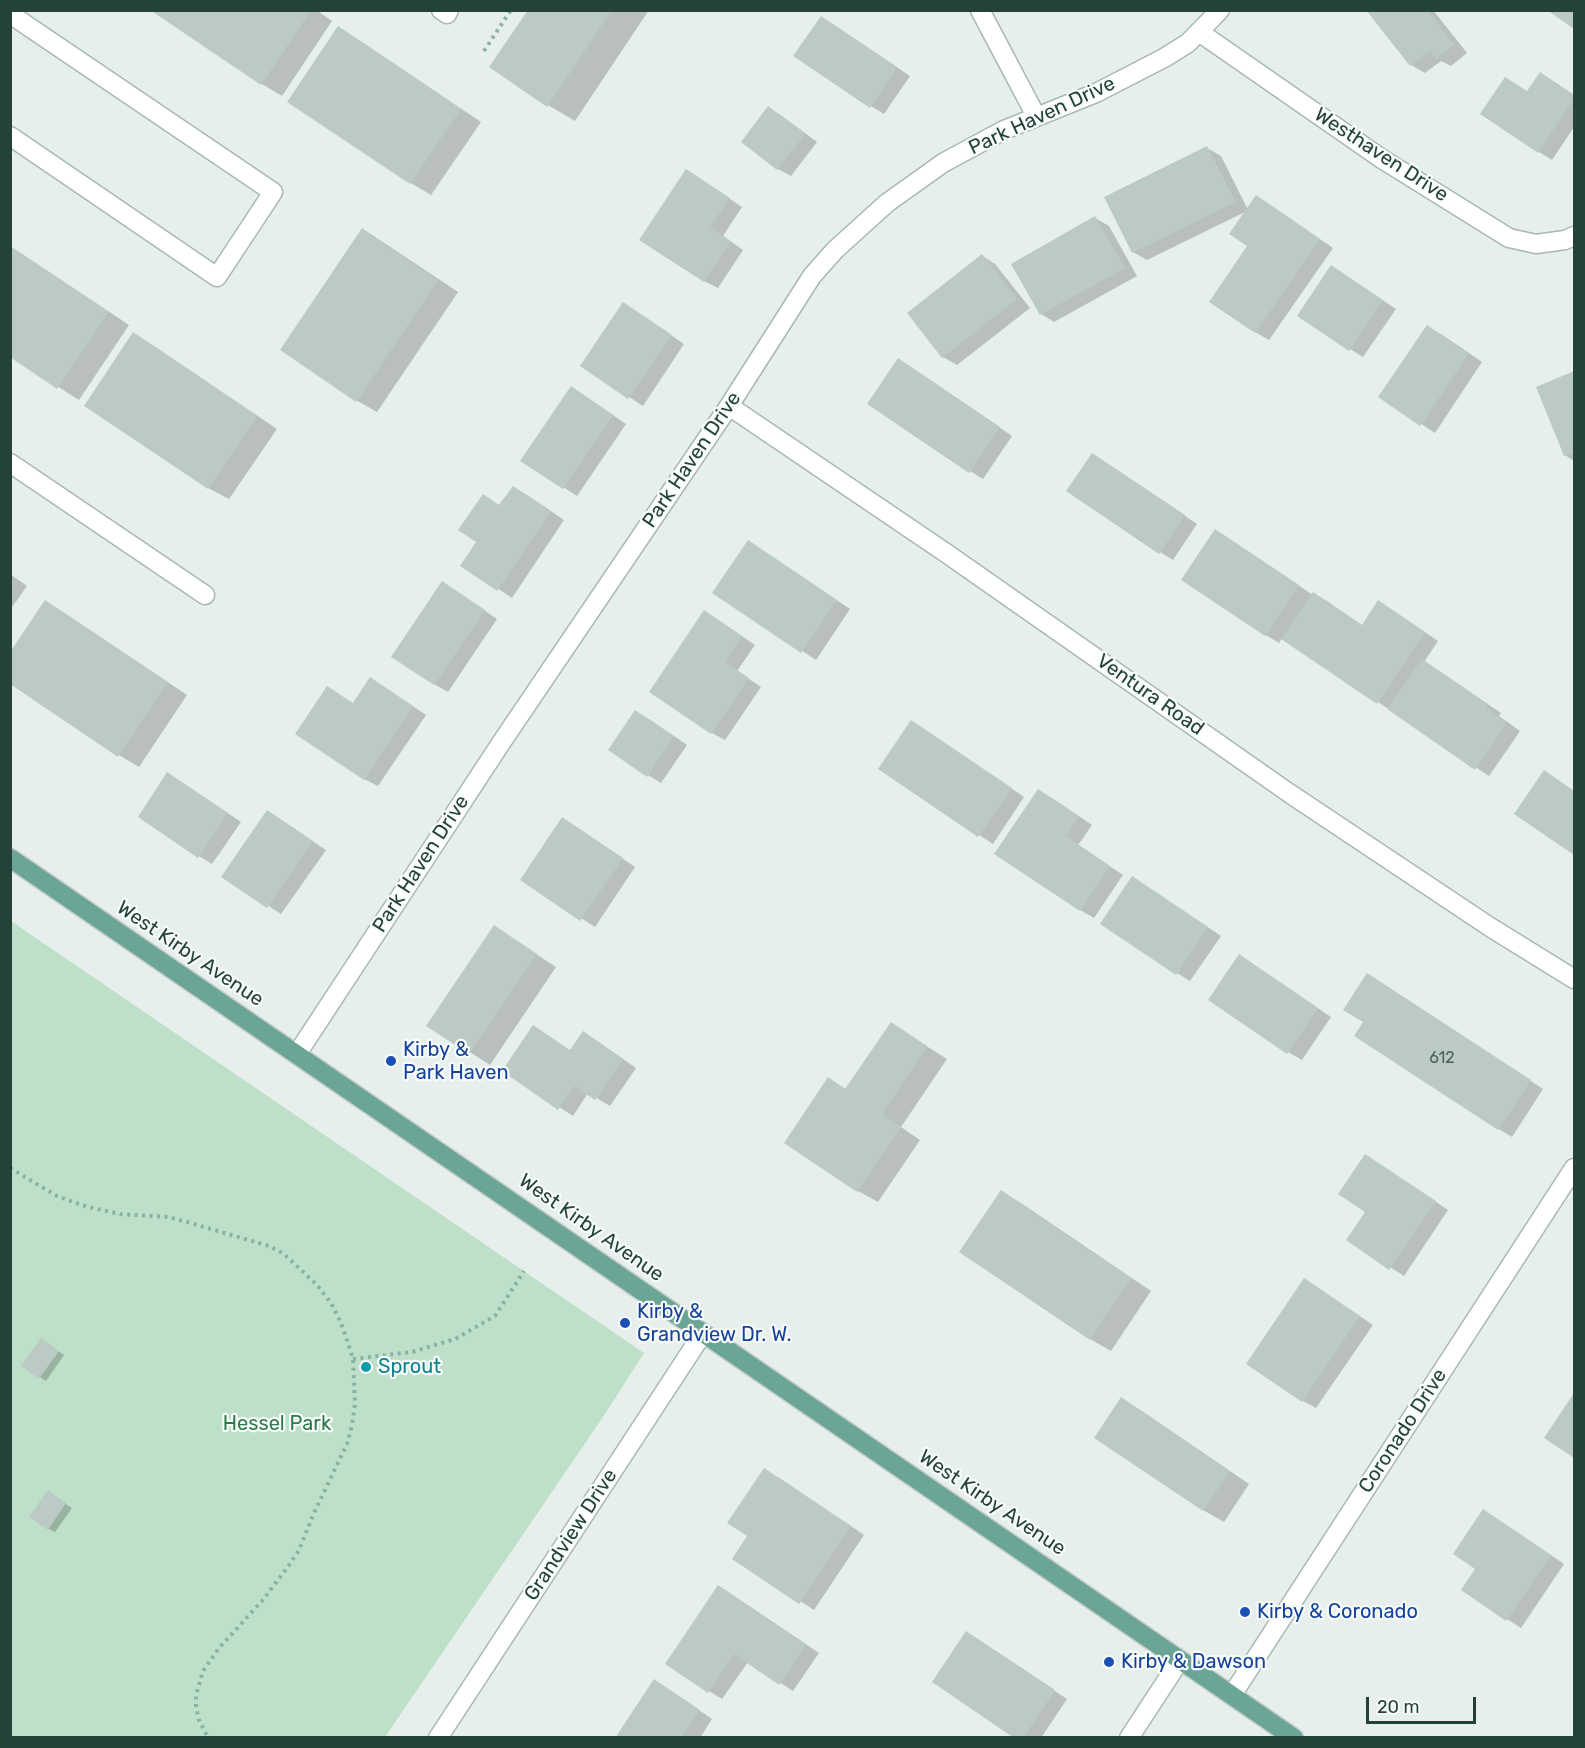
<!DOCTYPE html>
<style>
body{margin:0}
#map{position:relative;width:1585px;height:1748px;overflow:hidden;background:#e6efeb;font-family:Rubik,sans-serif}
canvas{display:block}
.frame{position:absolute;inset:0;border:12px solid #24423a;pointer-events:none}
.scale{position:absolute;left:1366px;top:1697px;width:110px;height:27px;box-sizing:border-box;border:3px solid #24423a;border-top:0;padding-left:8px;font-size:18px;line-height:21px;white-space:nowrap;color:#24423a;-webkit-text-stroke:4px #f7fbf9;paint-order:stroke}
</style>
<div id="map">
<canvas width="1585" height="1748"></canvas>
<div class="frame"></div>
<div class="scale">20 m</div>
</div>
<script>
const context = document.querySelector('canvas').getContext('2d');
context.lineJoin = 'round';
function fill(path, color) {
  context.fillStyle = color;
  context.fill(path, 'evenodd');
}
function poly(rows) {
  const path = new Path2D();
  for (const r of rows) {
    path.moveTo(r[0], r[1]);
    for (let i = 2; i < r.length; i += 2) path.lineTo(r[i], r[i + 1]);
  }
  return path;
}
function trace(path, color, width, dash) {
  context.strokeStyle = color;
  context.lineWidth = width;
  context.lineCap = dash ? 'butt' : 'round';
  context.setLineDash(dash || []);
  context.stroke(path);
}
function drawText(font, color, halo, rows, align = 'center') {
  context.font = font + ' Rubik,sans-serif';
  context.lineWidth = 4.5;
  context.setLineDash([]);
  context.textBaseline = 'middle';
  context.strokeStyle = halo;
  context.fillStyle = color;
  for (const [text, x, y, turn = 0] of rows) {
    context.save();
    context.translate(x, y);
    context.rotate((+turn || 0) * Math.PI / 180);
    context.textAlign = isNaN(turn) ? turn : align;
    if (halo) context.strokeText(text, 0, 0);
    context.fillText(text, 0, 0);
    context.restore();
  }
}
fill(poly([
 [11,921,644,1353,605,1414,385,1737,11,1737]
]), '#bfe0c8');
fill(poly([
 [153,10,316,10,332,21,282,96,262,84],
 [529,10,649,10,575,121,548,105],
 [1368,10,1433,10,1467,53,1451,66,1441,61,1425,73,1411,65],
 [834,25,910,76,884,114,871,106],
 [339,28,359,40,481,122,431,195,411,183,289,101],
 [1540,74,1574,95,1574,127,1552,160,1539,152,1528,92],
 [769,108,782,116,817,142,791,176,778,169],
 [1207,148,1221,156,1248,210,1270,205,1333,248,1269,340,1255,332,1247,211,1147,260,1133,252],
 [700,179,742,207,723,236,743,250,718,288,704,281],
 [1095,218,1109,226,1137,276,1054,322,1041,314],
 [362,230,383,242,458,292,377,412,356,400],
 [10,246,129,325,79,400,10,356],
 [982,256,995,264,1030,308,957,365,943,357,909,313],
 [1332,267,1396,309,1363,357,1350,349],
 [637,312,684,344,643,406,582,366],
 [134,334,154,346,277,429,229,499,208,488],
 [1441,334,1482,362,1435,433,1380,397],
 [912,368,1012,436,983,479,970,471],
 [1574,373,1574,461,1565,455,1538,387],
 [585,396,626,424,577,496,522,460],
 [1106,463,1197,524,1173,560,1160,552],
 [527,495,564,520,512,598,462,565,500,506],
 [1216,531,1313,595,1314,594,1327,601,1363,626,1392,610,1438,641,1424,662,1501,713,1499,716,1520,731,1489,776,1282,638,1279,643,1266,635,1183,579],
 [762,550,850,609,816,660,714,592],
 [10,574,27,586,10,610],
 [456,591,497,619,448,692,434,684],
 [46,602,66,614,187,695,139,767,119,755],
 [718,620,755,645,737,671,761,687,725,740,712,733],
 [384,687,426,715,378,786,364,779,354,704],
 [649,719,687,745,661,783,648,775],
 [925,730,1024,797,993,844,880,769],
 [1558,780,1574,791,1574,853,1516,814],
 [181,782,241,822,212,864,199,856],
 [1052,798,1092,825,1078,845,1123,875,1094,918,1080,910],
 [268,812,326,850,281,914,224,877],
 [576,827,635,867,595,927,522,880],
 [1146,886,1221,936,1190,981,1177,973],
 [495,927,556,967,490,1065,428,1025],
 [1252,964,1331,1017,1302,1060,1288,1052],
 [1381,983,1543,1089,1512,1137,1499,1129,1365,1022],
 [891,1024,947,1059,901,1127,920,1140,878,1202,858,1191,829,1079,847,1090],
 [597,1041,636,1068,610,1106,588,1093,573,1116,504,1071,571,1051],
 [1379,1164,1448,1210,1404,1276,1348,1240,1367,1212],
 [1001,1192,1021,1203,1151,1291,1111,1351,1090,1339],
 [1318,1288,1373,1325,1316,1408,1303,1401],
 [48,1344,64,1355,46,1381,40,1377],
 [1574,1396,1574,1457,1546,1438],
 [1121,1399,1142,1411,1249,1484,1224,1522,1203,1510],
 [778,1477,864,1535,814,1610,734,1558,749,1536],
 [54,1496,72,1508,55,1532,49,1529],
 [1497,1519,1564,1564,1521,1628,1463,1590,1478,1568],
 [732,1595,819,1653,793,1691,748,1662,722,1699,709,1691],
 [967,1633,1067,1699,1041,1738,1017,1738],
 [668,1689,712,1719,700,1738,616,1738]
]), '#0003');
fill(poly([
 [150,10,311,10,261,85],
 [528,10,612,10,547,107,489,67],
 [1366,10,1427,10,1454,45,1436,59,1430,51,1410,66],
 [1547,10,1574,10,1574,29],
 [821,16,897,67,870,108,793,56],
 [338,26,461,109,410,184,287,102],
 [1540,72,1574,95,1574,99,1538,153,1480,114,1505,77,1527,91],
 [768,106,805,134,777,170,741,142],
 [1207,146,1236,202,1132,253,1104,197],
 [686,169,730,198,710,227,731,241,704,282,639,240],
 [1256,195,1320,239,1255,333,1209,302,1247,246,1229,234],
 [1095,216,1125,268,1040,315,1011,264],
 [362,228,438,280,356,402,280,350],
 [10,246,109,312,57,389,10,357],
 [982,254,1017,299,942,358,907,313],
 [1331,265,1383,300,1349,351,1297,316],
 [623,302,672,335,628,399,580,366],
 [1427,325,1469,353,1420,426,1378,397],
 [133,332,257,416,208,489,84,406],
 [898,358,1000,427,969,473,867,404],
 [1574,371,1574,452,1564,456,1536,387],
 [571,386,613,415,563,489,520,461],
 [1092,453,1185,515,1159,554,1066,491],
 [513,486,551,511,497,591,460,566,476,542,458,530,483,494,499,505],
 [1215,529,1299,585,1265,636,1181,580],
 [748,540,837,600,801,653,712,593],
 [442,581,485,610,434,685,391,657],
 [1313,592,1362,625,1378,600,1425,632,1377,704,1281,639],
 [45,600,168,682,118,757,10,684,10,652],
 [704,610,742,636,725,662,749,678,711,734,649,692],
 [1422,659,1488,704,1486,707,1507,723,1475,770,1387,709],
 [370,677,413,706,364,780,295,734,327,686,353,703],
 [635,710,674,736,647,777,608,750],
 [911,720,1012,788,978,837,878,769],
 [1544,770,1574,791,1574,855,1514,814],
 [167,772,228,813,198,858,138,817],
 [1038,789,1079,816,1066,836,1110,866,1080,911,994,854],
 [267,810,313,841,267,908,221,877],
 [562,817,623,858,580,921,520,880],
 [1132,876,1208,927,1176,975,1100,924],
 [494,925,537,954,469,1054,426,1026],
 [1239,954,1318,1008,1287,1054,1208,1000],
 [1367,973,1531,1080,1498,1130,1354,1036,1363,1022,1343,1010],
 [891,1022,927,1046,882,1114,901,1127,857,1192,784,1143,828,1077,845,1089],
 [533,1025,570,1050,583,1031,623,1059,595,1100,574,1086,558,1110,502,1071],
 [1365,1154,1436,1201,1389,1270,1346,1240,1365,1212,1338,1194],
 [1001,1190,1131,1278,1090,1340,959,1252],
 [1304,1278,1360,1316,1302,1402,1246,1364],
 [41,1338,59,1351,39,1379,21,1366],
 [1574,1393,1574,1458,1544,1438],
 [1121,1397,1230,1471,1203,1511,1094,1438],
 [764,1468,851,1526,799,1604,732,1559,747,1536,727,1523],
 [48,1490,66,1503,48,1530,29,1517],
 [1483,1509,1551,1555,1506,1621,1461,1590,1475,1569,1453,1554],
 [718,1585,806,1644,779,1685,734,1654,708,1693,665,1664],
 [966,1631,1055,1690,1023,1738,1014,1738,932,1682],
 [654,1679,700,1710,681,1738,615,1738]
]), '#bbcac4');
const minor = poly([
 [441,10,447,14,449,10],
 [980,10,1036,116],
 [10,14,273,192,217,277,10,136],
 [1199,32,1382,159,1509,238,1536,244,1565,240,1574,236],
 [729,406,946,553,1289,793,1490,927,1574,979],
 [10,463,205,595],
 [297,1054,501,743,729,406,812,276,835,250,887,203,943,163,1004,130,1096,93,1164,58,1188,43,1220,10],
 [1232,1695,1574,1168],
 [438,1738,703,1333],
 [1129,1738,1180,1660]
]);
const major = poly([
 [10,858,1294,1738]
]);
trace(minor, '#a8b8b2', 21);
trace(major, '#c2cac8', 21);
trace(poly([
 [484,51,511,10],
 [10,1168,57,1196,88,1207,120,1214,168,1217,187,1222,269,1246,284,1254,317,1285,331,1303,341,1323,346,1337,353,1359,355,1404,352,1425,347,1444,314,1513,299,1550,287,1568,262,1601,219,1648,203,1671,196,1695,196,1707,199,1720,208,1738],
 [353,1359,412,1352,455,1339,495,1316,524,1271]
]), '#86b3a5', 4, [3, 4.5]);
trace(minor, '#fff', 18);
trace(major, '#6aa596', 18);
for (const [x, y, r, color] of [
 [391,1061,6,"#1a4fb4"],
 [625,1323,6,"#1a4fb4"],
 [366,1367,6,"#0f9aa8"],
 [1245,1612,6,"#1a4fb4"],
 [1109,1662,6,"#1a4fb4"]
]) {
  const dot = new Path2D();
  dot.arc(x, y, r, 0, 2 * Math.PI);
  context.fillStyle = color;
  context.fill(dot);
  trace(dot, '#f7fbf9', 2);
}
drawText('16px', '#4a645c', null, [
 ["612",1442,1058]
]);
drawText('20px', '#24423a', '#f7fbf9', [
 ["Park Haven Drive",1042,116,-25],
 ["Westhaven Drive",1381,155,33],
 ["Park Haven Drive",692,460,-56],
 ["Ventura Road",1150,695,35],
 ["Park Haven Drive",421,864,-57],
 ["West Kirby Avenue",190,954,34],
 ["West Kirby Avenue",591,1228,35],
 ["Coronado Drive",1403,1431,-57],
 ["West Kirby Avenue",992,1503,34],
 ["Grandview Drive",571,1535,-57]
]);
drawText('20px', '#164399', '#f7fbf9', [
 ["Kirby &",403,1050],
 ["Park Haven",403,1073],
 ["Kirby &",637,1312],
 ["Grandview Dr. W.",637,1335],
 ["Kirby & Coronado",1257,1612],
 ["Kirby & Dawson",1121,1662]
], 'left');
drawText('20px', '#0d838f', '#f7fbf9', [
 ["Sprout",378,1367]
], 'left');
drawText('20px', '#2d7a4b', '#f7fbf9', [
 ["Hessel Park",277,1424]
]);
</script>
